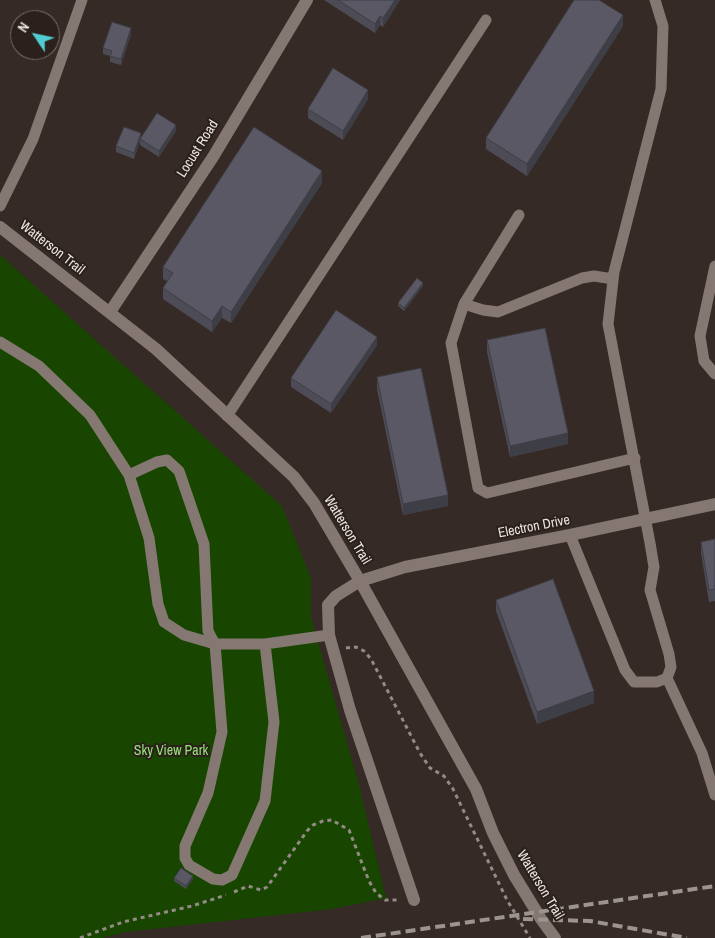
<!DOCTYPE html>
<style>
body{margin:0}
#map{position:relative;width:715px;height:938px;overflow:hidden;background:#352a25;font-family:"Archivo Narrow",sans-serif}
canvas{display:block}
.north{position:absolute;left:10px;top:10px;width:50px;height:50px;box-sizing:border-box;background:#2b201b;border:1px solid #786e6a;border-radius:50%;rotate:304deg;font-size:14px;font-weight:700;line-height:20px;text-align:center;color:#ebe4e0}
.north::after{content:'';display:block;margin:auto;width:18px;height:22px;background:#51ccd2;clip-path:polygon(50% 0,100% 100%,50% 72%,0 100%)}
</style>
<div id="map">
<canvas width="715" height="938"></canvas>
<div class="north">N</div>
</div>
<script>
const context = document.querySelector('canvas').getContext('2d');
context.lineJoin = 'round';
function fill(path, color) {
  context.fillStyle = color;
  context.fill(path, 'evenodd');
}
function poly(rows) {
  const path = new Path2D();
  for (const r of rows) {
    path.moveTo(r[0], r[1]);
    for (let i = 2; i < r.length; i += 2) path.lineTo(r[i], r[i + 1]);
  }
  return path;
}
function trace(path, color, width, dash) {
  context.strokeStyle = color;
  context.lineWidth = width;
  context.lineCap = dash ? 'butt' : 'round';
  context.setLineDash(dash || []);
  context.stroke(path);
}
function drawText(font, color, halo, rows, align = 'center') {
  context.font = font + ' "Archivo Narrow",sans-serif';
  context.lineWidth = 4;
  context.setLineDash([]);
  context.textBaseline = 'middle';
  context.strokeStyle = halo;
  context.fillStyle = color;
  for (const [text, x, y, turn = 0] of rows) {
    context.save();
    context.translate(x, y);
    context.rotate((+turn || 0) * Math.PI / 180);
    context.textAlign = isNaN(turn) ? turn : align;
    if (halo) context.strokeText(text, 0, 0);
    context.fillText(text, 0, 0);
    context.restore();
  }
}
fill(poly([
 [0,255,282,506,311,578,311,618,359,785,386,898,332,909,126,932,102,938,0,938]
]), '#184601');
trace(poly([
 [346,648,356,647,364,651,371,659,420,753,430,768,444,776,453,789,507,900,530,938],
 [234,892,248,886,261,890,267,887,307,831,313,825,323,821,332,820,349,830,369,881,376,893,385,900,399,900],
 [80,938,123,922,192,906,226,895]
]), '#948b87', 3, [4, 4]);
trace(poly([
 [0,206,33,139,82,0],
 [519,215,464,304,451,343,478,488,487,493,635,458],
 [715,266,700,336,704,361,715,374],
 [464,304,483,310,498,312,582,278,594,276,613,279],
 [0,342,39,366,90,415,129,475,157,462,167,460,179,471,204,544,208,631,215,644,222,732,208,793,185,846,185,858,189,865,213,879,222,880,232,875,265,801,274,722,265,644],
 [227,416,486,20],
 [129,475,149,538,158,604,164,622,184,635,215,644,265,644,329,635],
 [570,535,625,670,634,682,657,682,667,678,671,667,669,654,650,590,654,567,650,543,608,324,614,272,661,89,663,26,655,0],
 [667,678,702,753,715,795]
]), '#857872', 11);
trace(poly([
 [110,312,213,157,307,0],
 [360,581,336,596,328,605,329,635,350,710,414,900]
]), '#857872', 12);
trace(poly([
 [0,227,156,349,294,477,314,503,360,581,476,789,493,833,514,875,541,919,555,938],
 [360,581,405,567,570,535,715,504]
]), '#857872', 12);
trace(poly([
 [523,919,590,921,687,938],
 [361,938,715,886]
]), '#9d9490', 4, [10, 5]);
fill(poly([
 [324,0,400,0,383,27,380,25,375,33],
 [623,26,527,176,486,149,486,138],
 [131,34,121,65,110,62,110,56,103,54,103,48],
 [368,99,343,140,308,118,308,109],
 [176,131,159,157,140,145,140,140,134,159,116,152,116,146,141,138],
 [322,183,231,323,222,318,212,332,163,299,163,288,167,281,163,279,163,267],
 [423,286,404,311,398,306,398,303],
 [487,340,568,444,510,457,487,352],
 [377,345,331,413,291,387,291,378],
 [377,377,448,506,403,515,377,389],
 [715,539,715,601,709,602,701,553,701,542],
 [496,600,594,703,537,724,496,611],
 [174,878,193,879,186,889,174,881]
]), '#4d4c56');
fill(poly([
 [395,0,400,0,383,27,383,18],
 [623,15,623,26,527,176,527,164],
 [380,16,380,25,375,33,375,24],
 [131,28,131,34,121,65,121,59],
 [368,90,368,99,343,140,343,131],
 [176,125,176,131,159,157,159,151],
 [141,133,141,139,134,159,134,153],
 [322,171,322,183,231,323,231,312],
 [423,283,423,286,404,311,404,308],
 [222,306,222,318,212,332,212,321],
 [377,337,377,345,331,413,331,404],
 [568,433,568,444,510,457,510,446],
 [448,495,448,506,403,515,403,504],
 [594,691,594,703,537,724,537,712],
 [193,876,193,879,186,889,186,886]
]), '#3e3e46');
const building = poly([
 [338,0,395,0,383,18,380,16,375,24,338,0],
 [574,0,599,0,623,15,527,164,486,138,574,0],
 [112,22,131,28,121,59,110,56,112,51,103,48,112,22],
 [333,68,368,90,343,131,308,109,333,68],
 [157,113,176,125,159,151,140,139,157,113],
 [124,127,141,133,134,153,116,146,124,127],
 [254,127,322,171,231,312,222,306,212,321,163,288,173,273,163,267,254,127],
 [417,278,423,283,404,308,398,303,417,278],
 [336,310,377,337,331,404,291,378,336,310],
 [545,328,568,433,510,446,487,340,545,328],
 [421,368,448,495,403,504,377,377,421,368],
 [715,539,715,589,709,590,701,542,715,539],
 [553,579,594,691,537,712,496,600,553,579],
 [181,868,193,876,186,886,174,878,181,868]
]);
fill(building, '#595864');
trace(building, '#3e3e46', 1);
drawText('14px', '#ebe4e0', '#2b201b', [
 ["Locust Road",198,149,-58],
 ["Watterson Trail",52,248,38],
 ["Electron Drive",534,527,-11],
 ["Watterson Trail",347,530,59],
 ["Watterson Trail",540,885,59]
]);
drawText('14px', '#95e27b', '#2b201b', [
 ["Sky View Park",171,751]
]);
</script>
